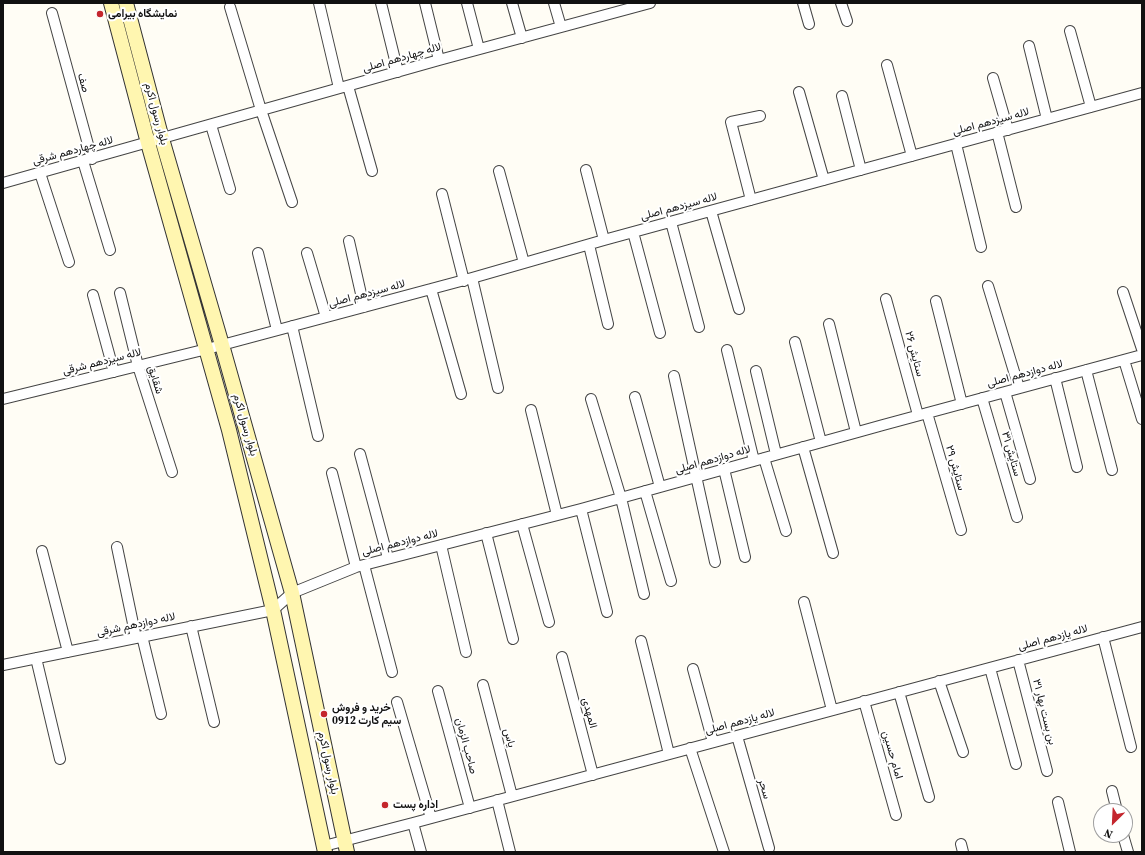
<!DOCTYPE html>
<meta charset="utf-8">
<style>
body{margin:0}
#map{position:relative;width:1145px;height:855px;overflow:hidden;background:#fffdf5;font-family:"Source Serif 4",serif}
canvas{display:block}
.frame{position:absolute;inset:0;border:4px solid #111;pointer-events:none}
.north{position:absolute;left:1093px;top:803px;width:40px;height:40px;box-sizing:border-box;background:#fff;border:1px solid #a0a0a0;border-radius:50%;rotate:204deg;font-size:11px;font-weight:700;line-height:16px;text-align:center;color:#111}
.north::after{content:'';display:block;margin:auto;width:14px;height:18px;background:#c4262e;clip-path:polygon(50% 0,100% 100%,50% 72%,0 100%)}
</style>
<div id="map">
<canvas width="1145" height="855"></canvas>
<div class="frame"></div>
<div class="north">N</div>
</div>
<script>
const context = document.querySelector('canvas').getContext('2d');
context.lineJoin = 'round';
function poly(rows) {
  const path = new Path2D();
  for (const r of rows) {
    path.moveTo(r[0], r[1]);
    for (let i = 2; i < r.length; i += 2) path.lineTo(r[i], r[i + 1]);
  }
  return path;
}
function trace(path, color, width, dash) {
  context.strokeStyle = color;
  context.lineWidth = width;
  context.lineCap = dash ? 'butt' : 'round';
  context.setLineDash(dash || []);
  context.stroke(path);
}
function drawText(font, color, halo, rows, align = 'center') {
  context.font = font + ' "Source Serif 4",Vazirmatn,serif';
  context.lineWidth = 4;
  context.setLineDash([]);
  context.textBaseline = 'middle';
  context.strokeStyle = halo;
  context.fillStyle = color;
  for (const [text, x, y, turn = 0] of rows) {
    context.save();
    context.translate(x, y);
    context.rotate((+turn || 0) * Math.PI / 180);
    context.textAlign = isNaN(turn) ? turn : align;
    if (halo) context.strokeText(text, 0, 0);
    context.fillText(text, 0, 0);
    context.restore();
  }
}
const street = poly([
 [319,3,339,88],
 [381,3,398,72],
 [425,3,439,60],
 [467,3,479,49],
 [512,3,522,38],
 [554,3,561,27],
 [803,3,809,24],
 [841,3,847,21],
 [230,7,261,110,292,202],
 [52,13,92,159],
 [1070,31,1091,107],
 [1029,46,1047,119],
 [887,65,912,156],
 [993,78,1008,130],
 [348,86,372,171],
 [799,92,824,180],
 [842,96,861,170],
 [211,125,230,189],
 [997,132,1016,207],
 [956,144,981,247],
 [83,161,110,250],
 [586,170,604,240],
 [499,171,524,263],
 [40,173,69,262],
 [3,183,439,60,650,3],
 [442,194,464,281],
 [751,200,731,122,760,116],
 [711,211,739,309],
 [671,222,699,327],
 [633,232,660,333],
 [349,241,364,307],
 [589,245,608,324],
 [258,253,277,330],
 [307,253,326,317],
 [472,278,498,388],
 [988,286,1019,388],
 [431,289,461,394],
 [1123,292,1142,349],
 [120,293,138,366,172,472],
 [93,295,114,372],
 [886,299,918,415],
 [936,301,962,404],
 [829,324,856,432],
 [292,326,318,436],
 [795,342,821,442],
 [727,350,754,461],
 [1124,360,1142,419],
 [1086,370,1112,470],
 [756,371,776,454],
 [674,376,715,562],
 [1055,378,1077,467],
 [1005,392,1030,479],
 [635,397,660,487],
 [982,398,1017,517],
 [3,399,207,349,472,278,604,240,1142,93],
 [591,399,621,498,644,594],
 [531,410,557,515],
 [927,413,961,530],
 [803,447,833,553],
 [360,454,388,558],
 [764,458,786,531],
 [724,469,745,557],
 [332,473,356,567],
 [645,491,671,581],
 [581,509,607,612],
 [522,524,549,622],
 [486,533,513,639],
 [441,545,466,652],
 [117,547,136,638],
 [42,551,68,652],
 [364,565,392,672],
 [804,602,832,710],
 [191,626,214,722],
 [142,636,161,714],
 [1103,637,1131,747],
 [641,641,669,754],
 [562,657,593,775],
 [36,658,60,759],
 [1018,660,1047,771],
 [3,665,273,610,292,593,356,567,581,509,883,425,1142,355],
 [990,668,1016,764],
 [693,669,713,742],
 [939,681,963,752],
 [483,685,512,796],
 [438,691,470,808],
 [899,692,929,797],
 [864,701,896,815],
 [397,702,431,818],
 [737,736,769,848],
 [690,748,724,852],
 [1112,791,1117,811],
 [497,800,510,852],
 [1058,802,1070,852],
 [413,823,421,852],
 [1123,835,1128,852],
 [961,844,963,852],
 [324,846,413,823,1142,627]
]);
const secondary = poly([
 [111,3,148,143,229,430,273,610,325,852],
 [126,3,162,139,222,345,292,593,347,852]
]);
trace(street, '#444', 12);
trace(secondary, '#333', 16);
trace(street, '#fff', 10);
trace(secondary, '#fff6b0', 14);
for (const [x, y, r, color] of [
 [100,14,4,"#c4262e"],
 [324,714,4,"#c4262e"],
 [385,805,4,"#c4262e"]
]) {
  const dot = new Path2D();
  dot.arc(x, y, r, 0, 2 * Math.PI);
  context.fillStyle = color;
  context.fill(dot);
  trace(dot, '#fff', 1.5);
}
drawText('bold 11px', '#111', '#fff', [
 ["نمایشگاه بیرامی",108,14],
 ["خرید و فروش",332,708],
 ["سیم کارت 0912",332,721],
 ["اداره پست",393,805]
], 'left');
drawText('11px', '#111', '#fff', [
 ["لاله چهاردهم اصلی",402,58,-16],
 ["صف",83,83,75],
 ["بلوار رسول اکرم",156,114,75],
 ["لاله سیزدهم اصلی",991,122,-15],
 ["لاله چهاردهم شرقی",73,151,-15],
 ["لاله سیزدهم اصلی",679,207,-15],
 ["لاله سیزدهم اصلی",367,294,-15],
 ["ستایش ۲۶",914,354,75],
 ["لاله سیزدهم شرقی",102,362,-14],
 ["لاله دوازدهم اصلی",1025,374,-15],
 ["شقایق",155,380,73],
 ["بلوار رسول اکرم",245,425,74],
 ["ستایش ۳۱",1011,454,74],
 ["لاله دوازدهم اصلی",713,460,-16],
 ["ستایش ۲۹",955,468,74],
 ["لاله دوازدهم اصلی",400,543,-14],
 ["لاله دوازدهم شرقی",136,625,-12],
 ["لاله یازدهم اصلی",1053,638,-15],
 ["بن بست بهار ٣١",1044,712,76],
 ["المهدی",589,713,75],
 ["لاله یازدهم اصلی",740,722,-15],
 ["یاس",509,738,75],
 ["صاحب الزمان",466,746,75],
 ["امام حسین",892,755,74],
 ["بلوار رسول اکرم",328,763,78],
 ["سحر",764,789,74]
]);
</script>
